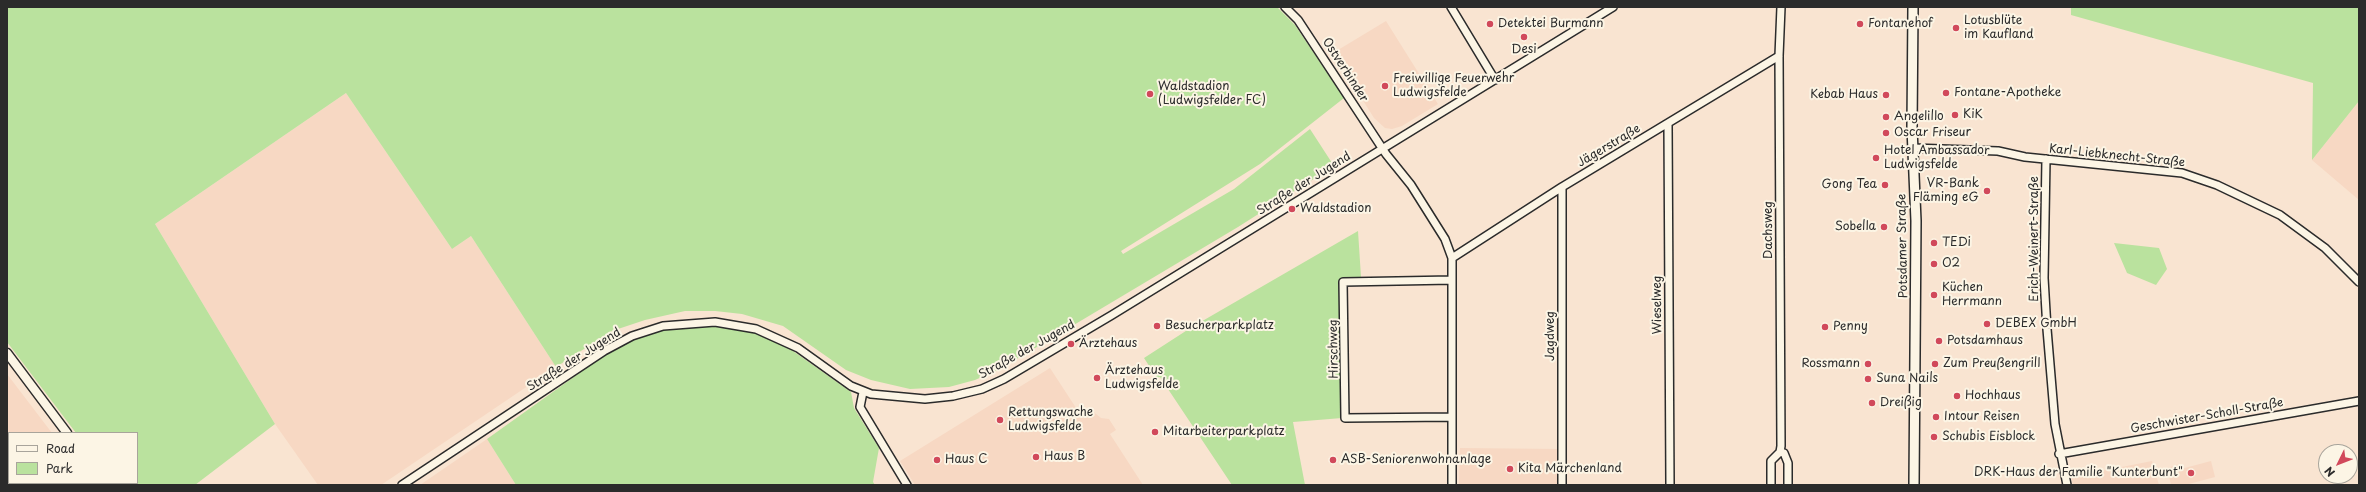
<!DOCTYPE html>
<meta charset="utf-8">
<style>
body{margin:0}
#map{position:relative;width:2366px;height:492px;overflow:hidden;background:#f9e4d1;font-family:"Playpen Sans",sans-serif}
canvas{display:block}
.frame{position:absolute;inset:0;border:8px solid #2b2b2b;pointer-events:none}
.legend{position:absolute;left:8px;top:432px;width:130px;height:52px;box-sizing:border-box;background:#fcf5e5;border:1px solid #a8a49b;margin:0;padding:5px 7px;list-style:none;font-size:12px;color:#2b2b2b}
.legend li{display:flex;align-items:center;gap:8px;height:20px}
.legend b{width:20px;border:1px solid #a8a49b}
.north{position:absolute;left:2318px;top:444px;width:40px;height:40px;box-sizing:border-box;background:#fcf5e5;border:1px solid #a8a49b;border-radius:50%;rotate:227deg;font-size:11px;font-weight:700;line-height:16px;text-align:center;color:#2b2b2b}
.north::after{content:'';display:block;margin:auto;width:14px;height:18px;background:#d1495b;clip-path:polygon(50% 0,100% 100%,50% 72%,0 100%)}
</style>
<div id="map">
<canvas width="2366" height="492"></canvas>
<div class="frame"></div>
<ul class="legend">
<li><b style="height:5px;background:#fcf5e5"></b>Road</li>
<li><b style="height:11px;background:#bae29e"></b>Park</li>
</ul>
<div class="north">N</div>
</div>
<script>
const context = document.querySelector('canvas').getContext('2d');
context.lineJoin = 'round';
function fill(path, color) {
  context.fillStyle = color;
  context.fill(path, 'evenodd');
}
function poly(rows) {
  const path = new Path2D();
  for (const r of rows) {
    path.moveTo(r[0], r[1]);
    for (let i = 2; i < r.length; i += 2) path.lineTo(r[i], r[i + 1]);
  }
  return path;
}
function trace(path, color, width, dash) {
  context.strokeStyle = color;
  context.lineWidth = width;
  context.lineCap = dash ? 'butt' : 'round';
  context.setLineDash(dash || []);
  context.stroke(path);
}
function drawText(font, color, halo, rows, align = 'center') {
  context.font = font + ' "Playpen Sans",sans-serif';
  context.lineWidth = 4;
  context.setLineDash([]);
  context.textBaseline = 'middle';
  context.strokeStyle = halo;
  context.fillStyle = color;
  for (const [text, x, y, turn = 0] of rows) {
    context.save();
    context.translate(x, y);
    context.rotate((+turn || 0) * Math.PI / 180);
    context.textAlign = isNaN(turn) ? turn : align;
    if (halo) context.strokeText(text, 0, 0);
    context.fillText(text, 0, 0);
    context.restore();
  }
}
fill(poly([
 [1386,21,1438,104,1402,126,1392,129,1385,128,1374,118,1333,53],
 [346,93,452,249,471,236,556,367,381,485,318,485,275,424,155,224],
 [2359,101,2359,200,2312,160],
 [1050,368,1080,414,1090,409,1101,418,1109,419,1116,430,1110,434,1143,485,915,485,900,461],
 [7,374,52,433,9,433,9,483,90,483,92,485,7,485],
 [487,439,516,485,420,485],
 [1460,448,1562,449,1562,485,1459,485],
 [2152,461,2159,485,2073,485,2071,477],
 [2211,461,2215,477,2185,485,2171,485,2167,468,2179,464,2181,469]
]), '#f7d8c3');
fill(poly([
 [7,7,1277,7,1295,25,1344,98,1260,164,1121,251,1123,254,1234,189,1310,129,1334,166,1238,227,1000,369,975,380,949,387,910,389,871,380,846,370,783,326,742,314,715,311,685,311,645,320,612,331,556,367,471,236,452,249,346,93,155,224,275,424,195,485,115,485,114,483,137,483,137,433,76,433,7,342],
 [2071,7,2359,7,2359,101,2312,160,2313,83,2071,15],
 [1358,231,1361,277,1340,280,1342,418,1293,422,1305,485,1232,485,1160,377,1157,378,1144,358,1192,327],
 [2114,243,2159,248,2167,269,2156,285,2127,273],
 [709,326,756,332,786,346,851,392,854,408,879,448,873,482,875,485,516,485,487,439,606,354,631,341,652,332,671,328]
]), '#bae29e');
const minor = poly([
 [1285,7,1298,20,1386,154,1411,185,1445,239,1452,258,1452,485],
 [1451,7,1495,80],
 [1668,125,1670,485],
 [1913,148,1998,151,2025,157,2182,173,2217,185,2280,215,2325,248,2359,282],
 [2046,159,2044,278,2047,329,2055,424,2067,485],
 [1452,258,1562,187,1779,56],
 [863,392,860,407,907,485],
 [1452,417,1345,418,1343,282,1452,280],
 [1780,452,1784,453,1788,463,1788,485],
 [2059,454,2359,401],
 [402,485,604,351,632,336,663,326,715,322,756,329,798,348,851,386,871,394,925,399,953,396,982,389,1004,379,1112,315,1613,7],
 [1562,485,1562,187],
 [1771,485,1771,461,1780,452,1781,446,1779,56,1781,7]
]);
const tertiary = poly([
 [7,353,67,433],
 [105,483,107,485]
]);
const secondary = poly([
 [1913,7,1912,128,1916,221,1914,485]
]);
trace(minor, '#2b2b2b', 10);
trace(tertiary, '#2b2b2b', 11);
trace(secondary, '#2b2b2b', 12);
trace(minor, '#fcf5e5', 7);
trace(tertiary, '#fcf5e5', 8);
trace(secondary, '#fcf5e5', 9);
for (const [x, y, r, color] of [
 [1490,24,4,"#d1495b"],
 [1860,24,4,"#d1495b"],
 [1956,28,4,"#d1495b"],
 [1524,37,4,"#d1495b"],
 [1385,86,4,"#d1495b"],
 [1946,93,4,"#d1495b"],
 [1150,94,4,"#d1495b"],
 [1886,95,4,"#d1495b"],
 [1955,115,4,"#d1495b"],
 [1886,117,4,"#d1495b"],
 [1886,133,4,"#d1495b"],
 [1876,158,4,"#d1495b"],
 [1885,185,4,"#d1495b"],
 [1987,191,4,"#d1495b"],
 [1292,209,4,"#d1495b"],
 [1884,227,4,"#d1495b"],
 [1934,243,4,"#d1495b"],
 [1934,264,4,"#d1495b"],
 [1934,295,4,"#d1495b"],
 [1987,324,4,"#d1495b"],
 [1157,326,4,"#d1495b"],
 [1825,327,4,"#d1495b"],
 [1939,341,4,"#d1495b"],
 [1071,344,4,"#d1495b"],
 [1868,364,4,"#d1495b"],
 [1935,364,4,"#d1495b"],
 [1097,378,4,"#d1495b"],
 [1868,379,4,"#d1495b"],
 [1957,396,4,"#d1495b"],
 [1872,403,4,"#d1495b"],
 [1936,417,4,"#d1495b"],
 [1000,420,4,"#d1495b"],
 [1155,432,4,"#d1495b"],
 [1934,437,4,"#d1495b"],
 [1036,457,4,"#d1495b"],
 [937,460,4,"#d1495b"],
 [1333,460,4,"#d1495b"],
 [1510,469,4,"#d1495b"],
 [2191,473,4,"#d1495b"]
]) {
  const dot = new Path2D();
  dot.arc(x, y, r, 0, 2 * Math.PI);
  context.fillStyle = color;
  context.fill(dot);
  trace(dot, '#fcf5e5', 1.5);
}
drawText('12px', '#2b2b2b', '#fcf5e5', [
 ["Lotusblüte",1964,21],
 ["im Kaufland",1964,35],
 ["Detektei Burmann",1498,24],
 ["Fontanehof",1868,24],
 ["Desi",1524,50,"center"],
 ["Freiwillige Feuerwehr",1393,79],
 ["Ludwigsfelde",1393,93],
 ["Waldstadion",1158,87],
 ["(Ludwigsfelder FC)",1158,101],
 ["Fontane-Apotheke",1954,93],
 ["Kebab Haus",1878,95,"right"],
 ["KiK",1963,115],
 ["Angelillo",1894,117],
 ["Oscar Friseur",1894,133],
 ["Hotel Ambassador",1884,151],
 ["Ludwigsfelde",1884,165],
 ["VR-Bank",1979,184,"right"],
 ["Fläming eG",1979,198,"right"],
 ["Gong Tea",1877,185,"right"],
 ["Waldstadion",1300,209],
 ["Sobella",1876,227,"right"],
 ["TEDi",1942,243],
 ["O2",1942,264],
 ["Küchen",1942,288],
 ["Herrmann",1942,302],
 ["DEBEX GmbH",1995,324],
 ["Besucherparkplatz",1165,326],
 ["Penny",1833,327],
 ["Potsdamhaus",1947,341],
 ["Ärztehaus",1079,344],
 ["Rossmann",1860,364,"right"],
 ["Zum Preußengrill",1943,364],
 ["Ärztehaus",1105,371],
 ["Ludwigsfelde",1105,385],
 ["Suna Nails",1876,379],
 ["Hochhaus",1965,396],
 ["Dreißig",1880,403],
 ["Rettungswache",1008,413],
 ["Ludwigsfelde",1008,427],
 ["Intour Reisen",1944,417],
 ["Mitarbeiterparkplatz",1163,432],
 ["Schubis Eisblock",1942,437],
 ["Haus B",1044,457],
 ["Haus C",945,460],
 ["ASB-Seniorenwohnanlage",1341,460],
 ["Kita Märchenland",1518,469],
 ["DRK-Haus der Familie \"Kunterbunt\"",2183,473,"right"]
], 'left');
drawText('12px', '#2b2b2b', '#fcf5e5', [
 ["Ostverbinder",1345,70,57],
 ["Jägerstraße",1609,146,-31],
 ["Karl-Liebknecht-Straße",2117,156,6],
 ["Straße der Jugend",1304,184,-32],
 ["Dachsweg",1769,230,-90],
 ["Erich-Weinert-Straße",2035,239,-90],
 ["Potsdamer Straße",1903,246,-91],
 ["Wieselweg",1658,305,-90],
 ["Jagdweg",1551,336,-90],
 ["Hirschweg",1334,349,-91],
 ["Straße der Jugend",1027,350,-29],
 ["Straße der Jugend",574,360,-32],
 ["Geschwister-Scholl-Straße",2207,416,-10]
]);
</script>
